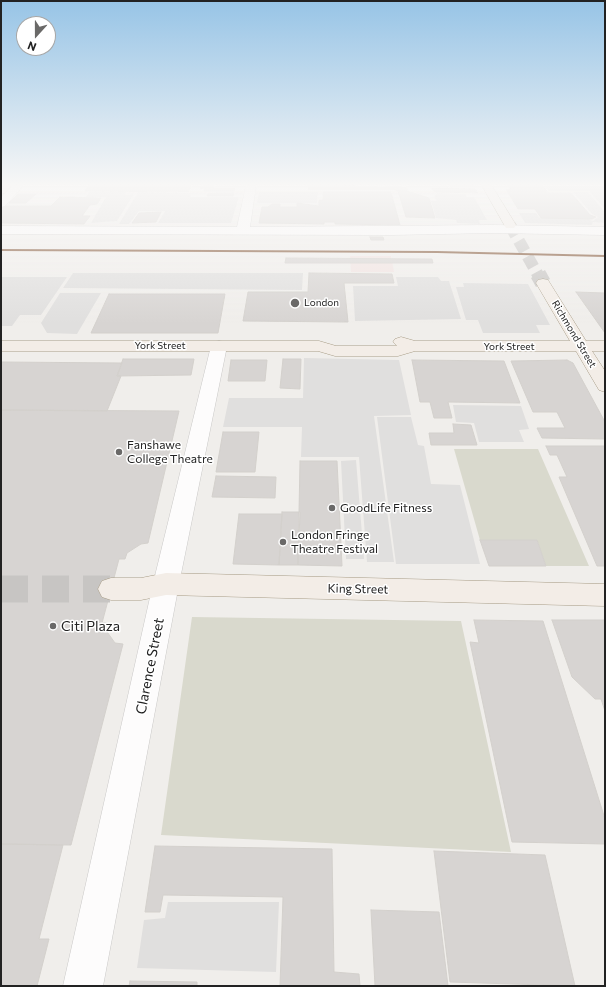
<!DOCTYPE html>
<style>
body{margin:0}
#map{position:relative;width:606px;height:987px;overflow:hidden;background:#f0eeeb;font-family:Commissioner,sans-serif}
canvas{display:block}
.frame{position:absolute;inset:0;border:2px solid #222;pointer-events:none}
.north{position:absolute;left:16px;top:16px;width:40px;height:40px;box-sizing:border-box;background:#fff;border:1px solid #a7a7a7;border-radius:50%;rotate:201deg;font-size:11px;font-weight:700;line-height:16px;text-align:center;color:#222}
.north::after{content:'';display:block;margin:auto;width:14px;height:18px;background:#6a6968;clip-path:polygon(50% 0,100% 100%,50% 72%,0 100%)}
</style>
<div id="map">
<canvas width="606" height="987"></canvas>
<div class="frame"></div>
<div class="north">N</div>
</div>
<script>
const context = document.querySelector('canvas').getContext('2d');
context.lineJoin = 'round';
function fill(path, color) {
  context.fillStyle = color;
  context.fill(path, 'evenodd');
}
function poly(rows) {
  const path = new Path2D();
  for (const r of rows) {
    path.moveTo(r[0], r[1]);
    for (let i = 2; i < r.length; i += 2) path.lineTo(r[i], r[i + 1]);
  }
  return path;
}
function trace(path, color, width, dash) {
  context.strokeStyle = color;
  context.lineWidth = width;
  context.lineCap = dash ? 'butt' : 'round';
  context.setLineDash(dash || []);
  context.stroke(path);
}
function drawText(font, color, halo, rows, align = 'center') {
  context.font = font + ' Commissioner,sans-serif';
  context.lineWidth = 3;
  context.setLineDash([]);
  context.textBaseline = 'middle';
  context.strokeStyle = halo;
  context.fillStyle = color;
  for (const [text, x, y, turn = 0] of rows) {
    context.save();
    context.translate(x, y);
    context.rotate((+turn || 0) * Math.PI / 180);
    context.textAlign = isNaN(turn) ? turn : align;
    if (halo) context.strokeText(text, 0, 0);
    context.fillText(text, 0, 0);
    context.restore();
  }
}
fill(poly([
 [350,256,391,256,394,272,351,272]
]), '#f1e3e1');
fill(poly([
 [454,449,538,449,589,566,546,566,537,540,480,540],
 [192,617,461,621,511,852,161,835]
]), '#d9d9cd');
fill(poly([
 [545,186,605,186,605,209,589,191,549,191],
 [89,192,126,192,125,195,134,194,117,221,91,223,106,197,86,197],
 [138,192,191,193,190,197,239,197,231,223,158,223,165,211,139,211,129,224,119,224],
 [259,192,318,192,317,203,257,203],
 [573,192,588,192,605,212,605,223,593,222,592,225,525,223,519,213,536,213,540,218,586,218,593,221,598,217,592,214],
 [437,193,466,194,467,197,474,197,487,220,479,220,480,224,457,223,456,220,436,218,431,201,437,201,434,197],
 [73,273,303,273,302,290,63,288],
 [1,277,67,277,41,315,20,315,12,326,1,326],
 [396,277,438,277,441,281,449,281,461,319,355,321,353,286,398,286],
 [463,283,528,284,550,325,536,325,540,333,483,333,478,320,466,320,456,287,464,287],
 [60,293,101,293,77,334,47,333,41,323],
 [304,358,399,360,411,415,374,416,394,562,367,562,359,457,301,457,302,427,223,427,229,398,303,398],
 [453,405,521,406,529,429,519,430,524,442,479,442,474,423,456,422],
 [377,417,411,417,418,445,424,446,431,484,460,485,480,564,396,564],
 [356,460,364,559,346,559,341,461],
 [168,902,279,902,276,972,137,968,144,920,165,918]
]), '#e0dfde');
const building = poly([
 [89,186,191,186,188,192,85,191,89,186],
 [202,186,214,186,213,188,235,188,234,191,204,191,205,188,200,188,202,186],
 [308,186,405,187,407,188,407,191,429,198,435,218,406,217,398,191,393,189,308,189,308,186],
 [450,186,473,186,474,187,451,187,450,186],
 [509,186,543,186,548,193,571,193,590,215,596,217,592,219,541,218,535,209,518,209,506,189,511,189,509,186],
 [432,188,475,189,478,193,435,192,432,188],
 [323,192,391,192,400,225,335,224,335,222,324,222,324,224,259,223,262,207,268,207,272,204,280,204,280,207,297,207,297,203,319,206,319,200,323,200,323,192],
 [215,193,234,193,233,196,207,196,208,194,215,193],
 [18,194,36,194,26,203,9,203,18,194],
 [60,197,101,198,97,204,90,205,82,216,90,216,84,224,1,223,1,209,4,206,51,206,60,197],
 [161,212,156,222,132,223,139,213,161,212],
 [370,237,383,237,384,240,371,240,370,237],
 [286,258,432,259,433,263,285,263,286,258],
 [309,273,392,274,394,283,344,283,348,322,243,321,248,292,308,292,309,273],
 [576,292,605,293,605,333,576,292],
 [109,294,225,294,218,333,91,333,109,294],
 [123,359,194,359,191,375,117,376,123,359],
 [283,359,301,359,300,389,280,388,283,359],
 [231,360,267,360,265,381,228,381,231,360],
 [412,360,504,361,520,403,448,402,452,418,434,418,430,402,420,402,412,360],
 [567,360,573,363,605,422,605,439,542,438,537,428,565,428,557,412,533,412,511,361,567,360],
 [1,362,122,363,117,376,121,376,107,411,1,410,1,362],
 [1,410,179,411,148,543,141,544,127,553,125,559,119,559,102,623,107,623,105,629,115,643,123,644,71,845,1,844,1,410],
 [453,424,471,425,477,445,431,445,429,433,454,433,453,424],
 [223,432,259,432,255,472,216,472,223,432],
 [546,446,605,446,605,566,597,566,559,477,567,477,557,455,550,455,546,446],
 [300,461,337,461,342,566,298,565,300,461],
 [216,476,276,477,275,498,212,497,216,476],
 [282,512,300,512,298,565,279,565,282,512],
 [239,514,282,514,279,565,233,564,239,514],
 [480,540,537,540,546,566,489,566,480,540],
 [474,620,543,621,605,819,605,844,512,842,470,642,479,643,474,620],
 [552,620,605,620,605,711,601,699,595,699,572,677,552,620],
 [1,844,63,845,39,939,49,939,37,986,1,986,1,844],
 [155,846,332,849,334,972,359,974,360,986,280,986,283,897,163,895,160,912,145,912,155,846],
 [434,851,545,855,575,986,450,982,434,851],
 [371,910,439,912,448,986,375,986,371,910],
 [130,981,197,982,197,986,129,986,130,981]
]);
fill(building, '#d7d4d2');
trace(building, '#d3d0cc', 1);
trace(poly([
 [510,225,538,275]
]), '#c7c5c3', 12, [12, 6]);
trace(poly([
 [538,274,543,283]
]), '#c7c5c3', 16, [16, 8]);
trace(poly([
 [1,589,111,589]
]), '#c7c5c3', 27, [27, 14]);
const minor = poly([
 [12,186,23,186,5,206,1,207,1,197,12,186],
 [246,186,256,186,250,227,493,225,605,227,605,235,493,233,391,235,1,234,1,226,237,227,246,186],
 [219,341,225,342,227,346,179,584,103,986,63,986,153,584,211,346,213,342,219,341]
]);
const major = poly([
 [1,186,11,186,5,193,1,194,1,186],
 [482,186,492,186,516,225,514,228,506,228,482,186],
 [543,279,548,280,586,341,605,341,605,351,592,351,605,371,605,392,599,390,576,351,415,351,398,356,335,356,318,351,1,351,1,341,319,341,336,346,397,346,393,342,395,339,401,337,415,341,570,341,536,283,538,280,543,279],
 [166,573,605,584,605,606,166,595,141,600,111,600,102,597,98,589,102,581,111,578,141,578,166,573]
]);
trace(minor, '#c9c8c7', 1);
trace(major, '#a79c86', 1);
fill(minor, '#fdfcfc');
fill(major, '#f3ede7');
fill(poly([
 [1,249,437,251,605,255,605,257,437,253,1,251,1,249]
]), '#7a4b2a');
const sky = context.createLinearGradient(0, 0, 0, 324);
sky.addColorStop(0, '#97c4e6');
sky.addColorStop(0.57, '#f8f7f6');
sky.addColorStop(1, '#f8f7f600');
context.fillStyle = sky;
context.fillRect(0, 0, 606, 324);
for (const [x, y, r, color] of [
 [295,303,5,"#6a6968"],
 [119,452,4,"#6a6968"],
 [332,508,4,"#6a6968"],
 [283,542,4,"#6a6968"],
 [53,626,4,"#6a6968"]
]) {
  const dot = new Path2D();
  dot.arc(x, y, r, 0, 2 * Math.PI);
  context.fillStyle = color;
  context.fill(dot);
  trace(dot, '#fff', 1.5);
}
drawText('10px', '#222', '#fff', [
 ["London",304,303]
], 'left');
drawText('10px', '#222', '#fff', [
 ["Richmond Street",574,334,59],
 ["York Street",160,346],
 ["York Street",509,347]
]);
drawText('12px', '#222', '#fff', [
 ["Fanshawe",127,445],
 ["College Theatre",127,459],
 ["GoodLife Fitness",340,508],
 ["London Fringe",291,535],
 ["Theatre Festival",291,549]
], 'left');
drawText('12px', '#222', '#fff', [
 ["King Street",358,589,1]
]);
drawText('14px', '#222', '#fff', [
 ["Citi Plaza",61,626]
], 'left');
drawText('14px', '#222', '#fff', [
 ["Clarence Street",150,666,-79]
]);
</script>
